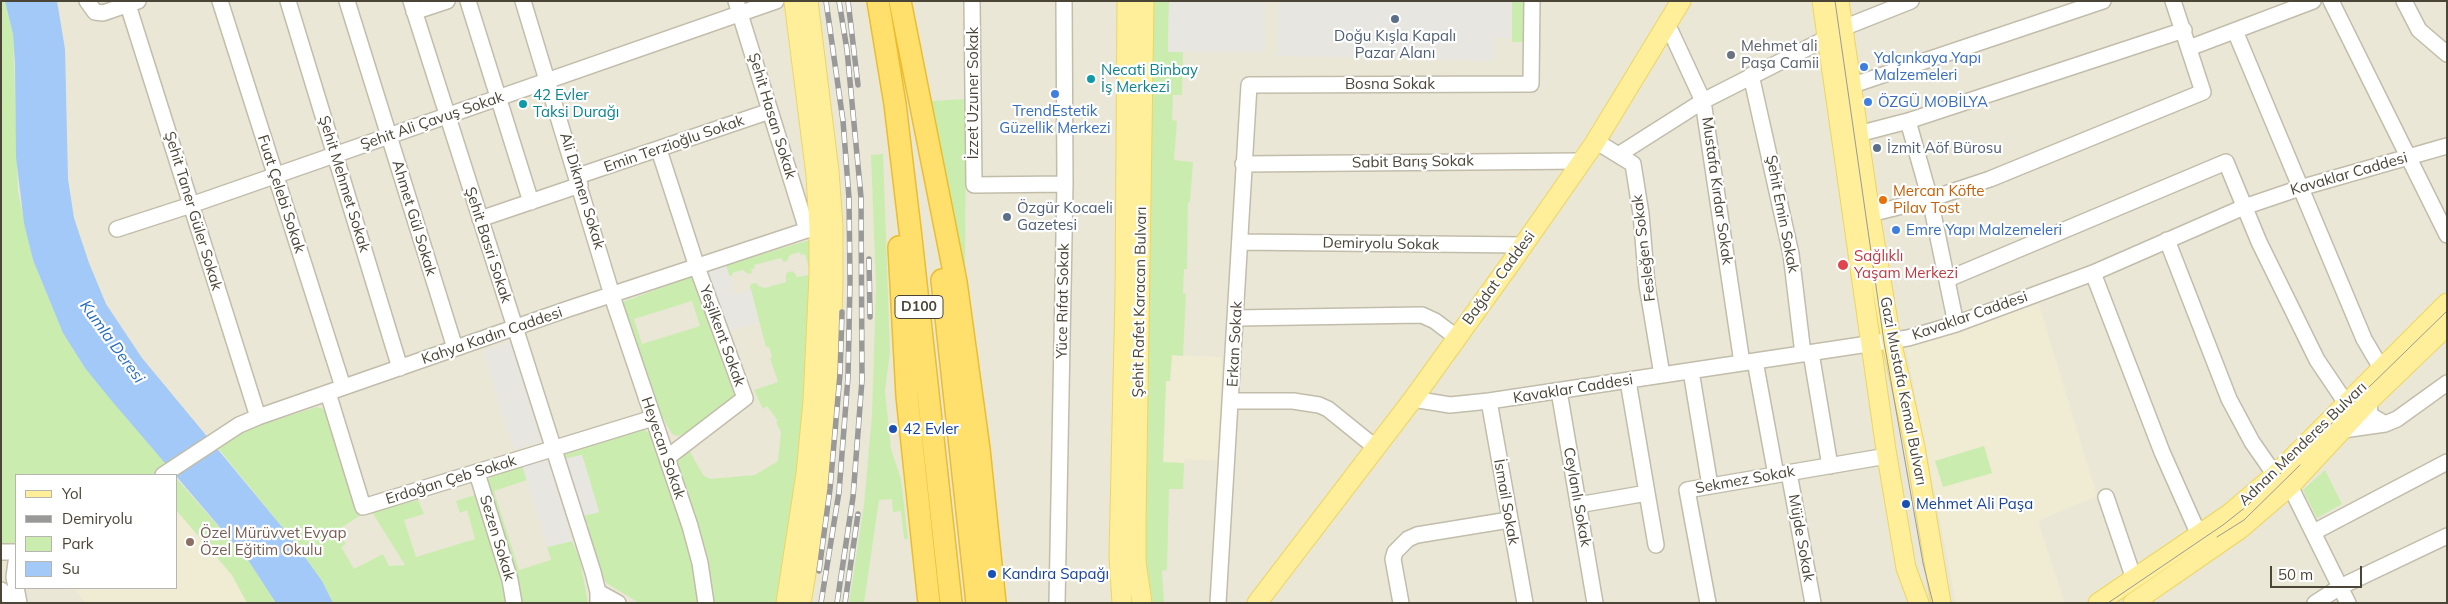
<!DOCTYPE html>
<meta charset="utf-8">
<style>
body{margin:0}
#map{position:relative;width:2448px;height:604px;overflow:hidden;background:#f6f4ea;font-family:Mulish,sans-serif}
canvas{display:block}
.frame{position:absolute;inset:0;border:2px solid #4b4537;pointer-events:none}
.legend{position:absolute;left:15px;top:474px;width:162px;height:115px;box-sizing:border-box;background:#fff;border:1px solid #b7b5af;margin:0;padding:6px 9px;list-style:none;font-size:15px;color:#4b4537}
.legend li{display:flex;align-items:center;gap:10px;height:25px}
.legend b{width:25px;border:1px solid #b7b5af}
.scale{position:absolute;left:2270px;top:566px;width:92px;height:22px;box-sizing:border-box;border:2px solid #4b4537;border-top:0;padding-left:6px;font-size:15px;line-height:18px;white-space:nowrap;color:#4b4537;-webkit-text-stroke:4px #fff;paint-order:stroke}
</style>
<div id="map">
<canvas width="2448" height="604"></canvas>
<div class="frame"></div>
<ul class="legend">
<li><b style="height:6px;background:#ffef9a"></b>Yol</li>
<li><b style="height:6px;background:#999"></b>Demiryolu</li>
<li><b style="height:14px;background:#caedaf"></b>Park</li>
<li><b style="height:14px;background:#a2c9f7"></b>Su</li>
</ul>
<div class="scale">50 m</div>
</div>
<script>
const context = document.querySelector('canvas').getContext('2d');
context.lineJoin = 'round';
function fill(path, color) {
  context.fillStyle = color;
  context.fill(path, 'evenodd');
}
function poly(rows) {
  const path = new Path2D();
  for (const r of rows) {
    path.moveTo(r[0], r[1]);
    for (let i = 2; i < r.length; i += 2) path.lineTo(r[i], r[i + 1]);
  }
  return path;
}
function trace(path, color, width, dash) {
  context.strokeStyle = color;
  context.lineWidth = width;
  context.lineCap = dash ? 'butt' : 'round';
  context.setLineDash(dash || []);
  context.stroke(path);
}
function drawText(font, color, halo, rows, align = 'center') {
  context.font = font + ' Mulish,sans-serif';
  context.lineWidth = 4.5;
  context.setLineDash([]);
  context.textBaseline = 'middle';
  context.strokeStyle = halo;
  context.fillStyle = color;
  for (const [text, x, y, turn = 0] of rows) {
    context.save();
    context.translate(x, y);
    context.rotate((+turn || 0) * Math.PI / 180);
    context.textAlign = isNaN(turn) ? turn : align;
    if (halo) context.strokeText(text, 0, 0);
    context.fillText(text, 0, 0);
    context.restore();
  }
}
fill(poly([
 [1,1,2447,1,2447,603,1,603],
 [16,475,176,475,176,588,16,588]
]), '#eae7d7');
fill(poly([
 [2039,304,2097,496,2038,521,2065,603,1956,603,1906,347],
 [1172,355,1222,357,1218,461,1184,459,1184,463,1163,462,1166,381,1170,381],
 [176,510,232,575,247,603,85,603,74,588,176,588]
]), '#f0ebd3');
fill(poly([
 [1,1,5,1,13,34,18,192,33,260,63,333,85,368,167,465,152,475,16,475,16,545,1,545],
 [1154,1,1169,1,1168,52,1183,52,1182,95,1173,95,1172,120,1177,121,1174,160,1193,162,1190,202,1188,202,1187,269,1184,269,1183,293,1186,294,1183,356,1172,355,1170,381,1166,381,1163,462,1184,463,1183,489,1169,489,1167,570,1162,571,1164,603,1153,603,1145,565],
 [1512,1,1528,1,1527,42,1512,42],
 [966,99,965,290,931,101],
 [883,154,890,352,885,391,891,449,901,479,908,539,904,539,901,511,893,512,892,499,879,500,864,603,849,603,864,505,872,415,876,287,871,155],
 [813,239,809,343,796,491,777,603,713,603,708,565,700,534,674,461,689,450,703,475,710,479,755,475,778,461,781,432,776,422,778,421,767,406,763,409,754,390,778,382,770,358,772,357,769,347,766,347,750,287,751,284,757,283,758,286,765,288,786,282,786,273,793,271,797,277,808,275,810,272,805,254,801,255,800,252,790,255,787,261,784,262,781,258,754,265,755,268,751,269,752,273,748,274,743,270,732,273,733,275,729,276,726,265],
 [693,276,735,397,685,434,678,436,672,434,660,413,620,303],
 [692,301,700,326,642,344,634,319],
 [317,407,323,409,327,415,361,515,336,531,346,544,341,547,354,569,383,554,389,566,405,565,372,512,418,500,424,514,404,520,416,557,475,539,467,510,460,513,456,501,478,494,498,560,505,603,333,603,322,581,292,539,218,448,242,431],
 [643,429,651,435,689,549,695,571,698,603,639,603,608,584,602,577,595,558,583,516,599,512,582,455,564,459,563,454,564,451],
 [1984,446,1992,473,1943,487,1935,461],
 [522,465,527,480,494,491,519,570,551,560,547,547,572,541,580,560,588,603,520,603,485,486,491,474],
 [2325,470,2342,504,2317,518,2303,490],
 [176,478,248,560,276,603,247,603,232,575,176,510]
]), '#caedaf');
fill(poly([
 [1169,1,1266,1,1265,52,1168,52],
 [1278,1,1512,1,1511,38,1494,38,1494,61,1277,56],
 [726,265,734,292,737,294,751,289,759,322,728,332,706,271],
 [510,342,541,441,514,450,483,351],
 [582,455,599,512,583,516,564,459],
 [547,457,572,541,547,547,522,465]
]), '#e7e6e1');
fill(poly([
 [5,1,57,1,65,49,68,179,74,218,89,263,106,304,142,358,292,539,322,581,333,603,276,603,248,560,111,400,85,368,63,333,33,260,24,223,16,157,15,64,13,34]
]), '#a2c9f7');
const minor = poly([
 [87,1,95,12,103,13,138,1],
 [220,1,343,387],
 [288,1,400,368],
 [347,1,455,348],
 [411,1,593,572,598,592,598,603],
 [468,1,531,202],
 [523,1,615,305,690,526,700,563,706,603],
 [736,1,807,230],
 [972,1,974,185,1065,184],
 [2331,1,2447,235],
 [2404,1,2419,30,2447,54],
 [128,5,258,417],
 [414,12,447,1],
 [1666,28,1671,32,1703,101,1742,363],
 [1843,28,1911,1],
 [2235,31,2364,339,2381,368],
 [2189,48,2313,1],
 [1751,75,1791,254,1803,354],
 [1850,86,2103,1],
 [1908,121,1930,199,1956,324],
 [1858,134,1908,121,2184,30],
 [1594,144,1602,145,1633,164,1641,214,1647,285,1662,375],
 [659,150,697,267,745,398,668,457],
 [1618,155,1703,101,1827,38],
 [1243,164,1582,161],
 [578,176,770,111],
 [1870,214,1930,199,1990,179,2203,92,2173,1],
 [480,219,580,185],
 [117,229,191,205,776,1],
 [2167,240,2229,399,2252,442,2275,475,2290,486,2348,603],
 [1240,242,1523,245],
 [2093,273,2162,452,2199,535],
 [1948,279,2226,162,2259,242,2317,360,2346,403],
 [1236,318,1422,315,1435,321,1456,337],
 [1811,353,1830,466],
 [1755,361,1776,475],
 [1691,371,1710,486],
 [1559,391,1595,603],
 [328,393,363,507,653,418],
 [1413,399,1450,405,1489,401,1908,338,1956,324,2093,273,2244,207,2300,188,2447,146],
 [1231,401,1293,401,1319,405,1328,409,1375,447],
 [1489,401,1525,603],
 [2385,424,2397,419,2447,383],
 [2343,430,2385,424,2370,415,2369,401],
 [477,473,510,580,514,603],
 [1789,473,1813,603],
 [163,475,239,425,258,417,568,309,807,230,829,225],
 [1647,493,1656,545],
 [2106,497,2134,579],
 [1578,505,1647,493,1628,381],
 [2314,532,2447,462],
 [1,552,16,552],
 [16,562,14,577,19,603],
 [1,590,15,603],
 [598,592,618,603],
 [1057,603,1065,184,1064,1],
 [1218,603,1249,85,1531,84,1532,1],
 [1401,603,1393,559,1395,552,1408,539,1417,535,1509,520],
 [1708,603,1687,490,1887,456],
 [2315,603,2340,587,2447,536]
]);
const major = poly([
 [1822,1,1886,450,1906,568,1919,603],
 [1839,1,1870,214,1891,340,1915,447,1941,603],
 [786,603,806,474,813,401,819,276,819,227,816,175,794,1],
 [801,603,816,514,823,453,830,383,833,281,833,225,829,171,808,1],
 [1122,603,1119,556,1125,296,1127,1],
 [1142,603,1136,562,1136,525,1144,1],
 [1257,603,1413,399,1513,260,1594,144,1681,1],
 [2098,603,2229,514,2275,475,2447,303],
 [2133,603,2240,529,2290,486,2369,401,2447,326]
]);
const highway = poly([
 [878,1,895,104,911,238,951,603],
 [900,1,956,282,979,449,995,603],
 [899,247,907,396,929,603],
 [942,280,977,603]
]);
trace(minor, '#c2bdab', 18);
trace(major, '#eed560', 21);
trace(highway, '#ebbd2f', 24);
trace(minor, '#fff', 15);
trace(major, '#ffef9a', 19);
trace(highway, '#ffe06c', 21);
trace(poly([
 [1835,1,1884,342,1923,563,1933,603],
 [2217,537,2244,520,2300,465],
 [2108,603,2223,525,2247,506,2447,311]
]), '#999', 1);
const rail = poly([
 [848,1,858,85],
 [869,259,870,317],
 [819,571,830,489,840,374,842,312],
 [821,603,839,492,848,377,850,282,849,198,843,121,826,1],
 [837,603,853,497,862,380,861,197,847,50,839,1],
 [845,603,858,514]
]);
trace(rail, '#999', 5.5);
trace(rail, '#fff', 4, [11]);
for (const [x, y, r, color] of [
 [1395,19,5,"#5c6f8a"],
 [1731,55,5,"#6b7280"],
 [1864,67,5,"#3f7fe0"],
 [1091,79,5,"#0f9aa8"],
 [1055,94,5,"#3f7fe0"],
 [1868,102,5,"#3f7fe0"],
 [523,104,5,"#0f9aa8"],
 [1877,148,5,"#5c6f8a"],
 [1883,200,5,"#e8710a"],
 [1007,217,5,"#5c6f8a"],
 [1896,230,5,"#3f7fe0"],
 [1843,265,6,"#e0444e"],
 [893,429,5,"#1a4fb4"],
 [1906,504,5,"#1a4fb4"],
 [190,542,5,"#8d6e63"],
 [992,574,5,"#1a4fb4"]
]) {
  const dot = new Path2D();
  dot.arc(x, y, r, 0, 2 * Math.PI);
  context.fillStyle = color;
  context.fill(dot);
  trace(dot, '#fff', 2);
}
for (const [x, y, w] of [
 [919,307,48]
]) {
  const box = new Path2D();
  box.roundRect(x - w / 2, y - 11.5, w, 23, 4);
  context.fillStyle = '#fff';
  context.fill(box);
  trace(box, '#4b4537', 1);
}
drawText('bold 14px', '#4b4537', null, [
 ["D100",919,307]
]);
drawText('15px', '#4e5e75', '#fff', [
 ["Doğu Kışla Kapalı",1395,36,"center"],
 ["Pazar Alanı",1395,53,"center"],
 ["İzmit Aöf Bürosu",1887,148],
 ["Özgür Kocaeli",1017,208],
 ["Gazetesi",1017,225]
], 'left');
drawText('15px', '#5b616d', '#fff', [
 ["Mehmet ali",1741,46],
 ["Paşa Camii",1741,63]
], 'left');
drawText('15px', '#366cbe', '#fff', [
 ["Yalçınkaya Yapı",1874,58],
 ["Malzemeleri",1874,75],
 ["ÖZGÜ MOBİLYA",1878,102],
 ["TrendEstetik",1055,111,"center"],
 ["Güzellik Merkezi",1055,128,"center"],
 ["Emre Yapı Malzemeleri",1906,230]
], 'left');
drawText('15px', '#0d838f', '#fff', [
 ["Necati Binbay",1101,70],
 ["İş Merkezi",1101,87],
 ["42 Evler",533,95],
 ["Taksi Durağı",533,112]
], 'left');
drawText('15px', '#4b4537', '#fff', [
 ["Bosna Sokak",1390,84],
 ["İzzet Uzuner Sokak",973,93,-90],
 ["Şehit Hasan Sokak",772,116,73],
 ["Şehit Ali Çavuş Sokak",432,121,-19],
 ["Emin Terzioğlu Sokak",674,144,-19],
 ["Sabit Barış Sokak",1413,162,-1],
 ["Kavaklar Caddesi",2349,174,-16],
 ["Şehit Mehmet Sokak",344,184,73],
 ["Ali Dikmen Sokak",582,191,73],
 ["Mustafa Kırdar Sokak",1717,191,82],
 ["Fuat Çelebi Sokak",281,194,72],
 ["Şehit Taner Güler Sokak",193,211,73],
 ["Şehit Emin Sokak",1782,214,79],
 ["Ahmet Gül Sokak",414,218,73],
 ["Demiryolu Sokak",1381,244,1],
 ["Şehit Basri Sokak",488,245,72],
 ["Fesleğen Sokak",1644,248,-97],
 ["Bağdat Caddesi",1499,278,-54],
 ["Yüce Rıfat Sokak",1063,301,-89],
 ["Şehit Rafet Karacan Bulvarı",1140,302,-89],
 ["Kavaklar Caddesi",1970,316,-19],
 ["Kahya Kadın Caddesi",492,336,-19],
 ["Yeşilkent Sokak",722,336,70],
 ["Erkan Sokak",1235,344,-87],
 ["Kavaklar Caddesi",1573,389,-9],
 ["Gazi Mustafa Kemal Bulvarı",1903,391,79],
 ["Adnan Menderes Bulvarı",2303,444,-44],
 ["Heyecan Sokak",663,448,71],
 ["Erdoğan Çeb Sokak",451,480,-17],
 ["Sekmez Sokak",1745,480,-10],
 ["Ceylanlı Sokak",1577,497,80],
 ["İsmail Sokak",1506,502,80],
 ["Sezen Sokak",497,538,73],
 ["Müjde Sokak",1801,538,80]
]);
drawText('15px', '#c56008', '#fff', [
 ["Mercan Köfte",1893,191],
 ["Pilav Tost",1893,208]
], 'left');
drawText('15px', '#be3a42', '#fff', [
 ["Sağlıklı",1854,256],
 ["Yaşam Merkezi",1854,273]
], 'left');
drawText('15px', '#164399', '#fff', [
 ["42 Evler",903,429],
 ["Mehmet Ali Paşa",1916,504],
 ["Kandıra Sapağı",1002,574]
], 'left');
drawText('15px', '#785e54', '#fff', [
 ["Özel Mürüvvet Evyap",200,533],
 ["Özel Eğitim Okulu",200,550]
], 'left');
drawText('italic 16px', '#256cc1', '#fff', [
 ["Kumla Deresi",112,342,54]
]);
</script>
